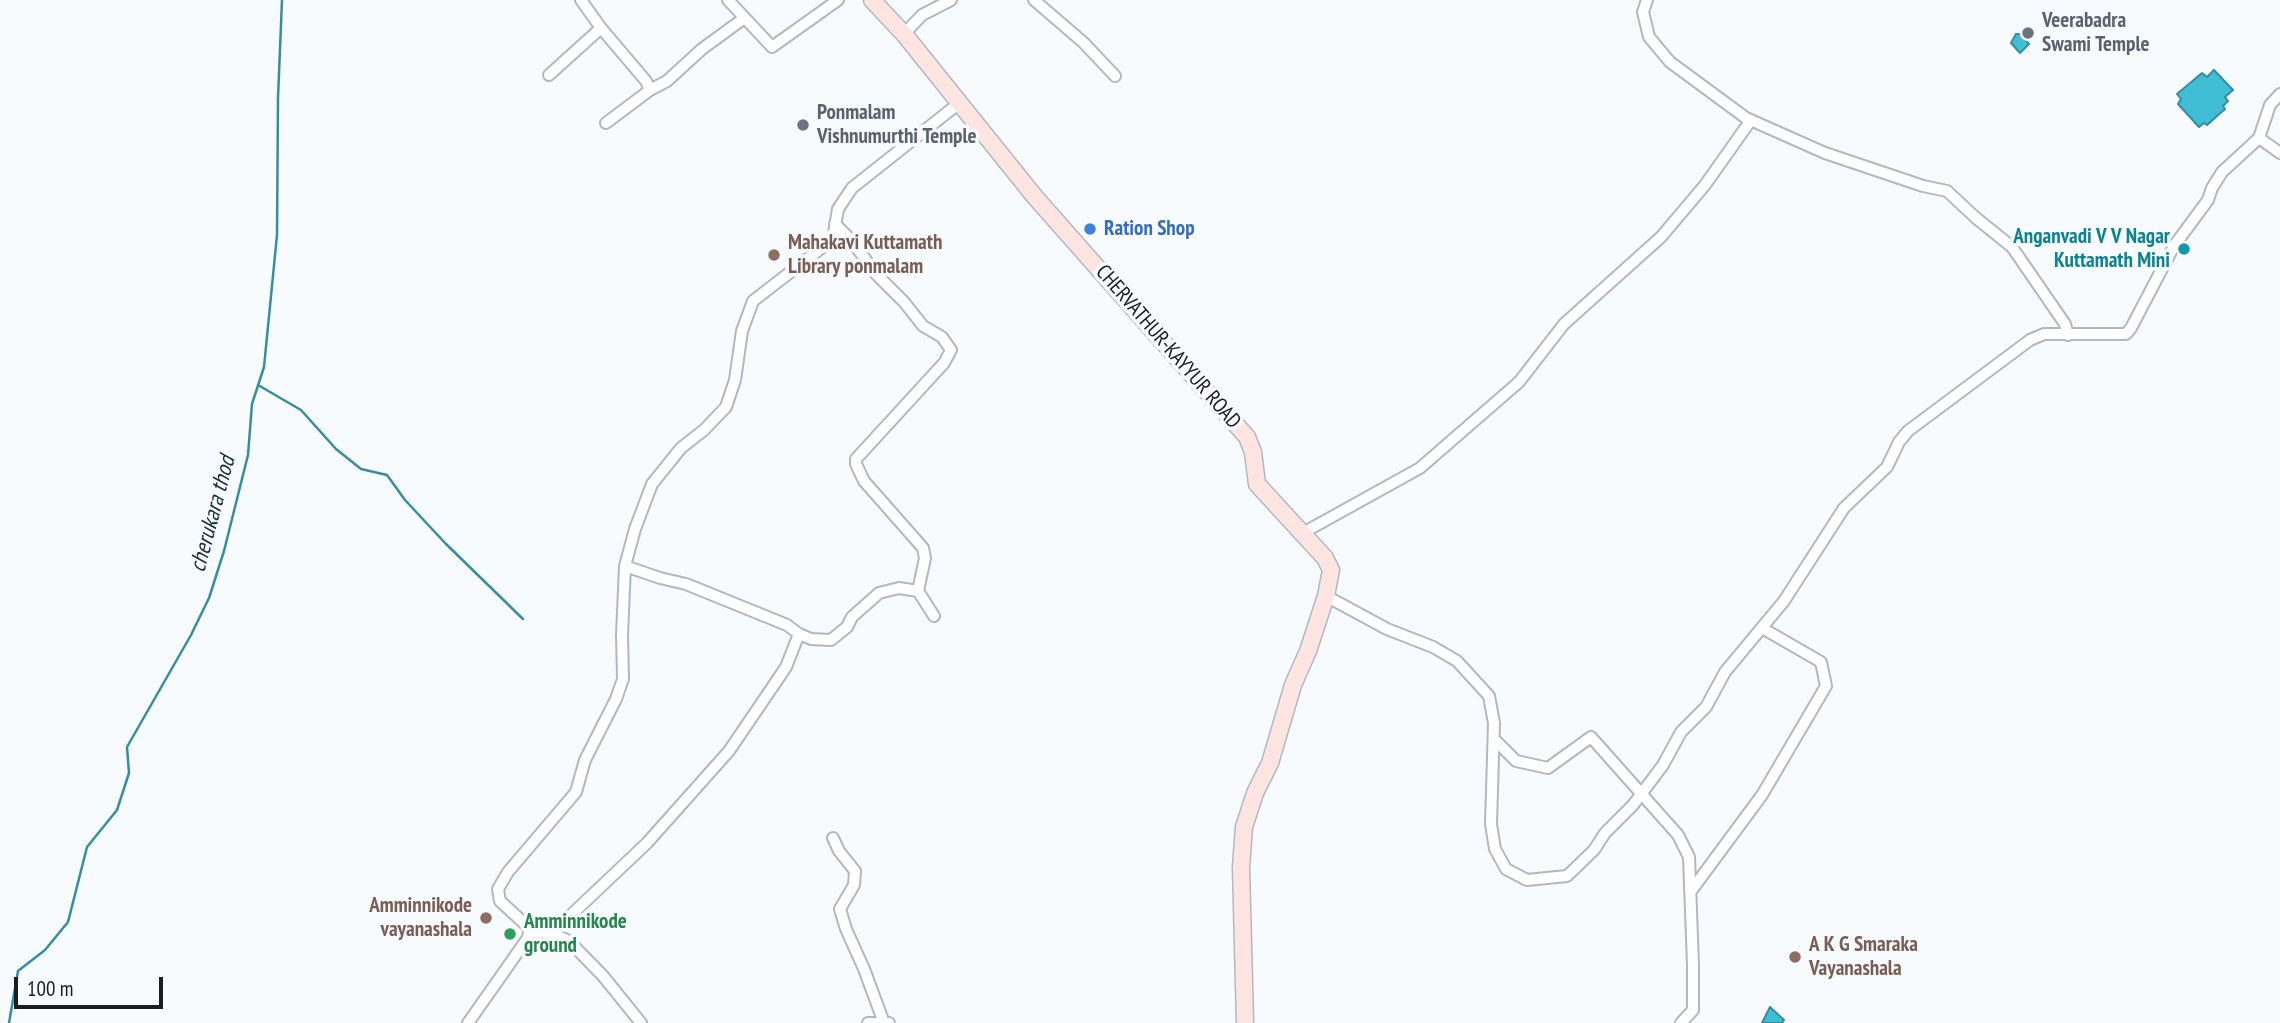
<!DOCTYPE html>
<style>
body{margin:0}
#map{position:relative;width:2280px;height:1023px;overflow:hidden;background:#f8fbfe;font-family:"PT Sans Narrow",sans-serif}
canvas{display:block}
.scale{position:absolute;left:14px;top:977px;width:149px;height:32px;box-sizing:border-box;border:4px solid #1b1d20;border-top:0;padding-left:9px;font-size:21px;line-height:24px;white-space:nowrap;color:#1b1d20;-webkit-text-stroke:5px #f8fbfe;paint-order:stroke}
</style>
<div id="map">
<canvas width="2280" height="1023"></canvas>
<div class="scale">100 m</div>
</div>
<script>
const context = document.querySelector('canvas').getContext('2d');
context.lineJoin = 'round';
function fill(path, color) {
  context.fillStyle = color;
  context.fill(path, 'evenodd');
}
function poly(rows) {
  const path = new Path2D();
  for (const r of rows) {
    path.moveTo(r[0], r[1]);
    for (let i = 2; i < r.length; i += 2) path.lineTo(r[i], r[i + 1]);
  }
  return path;
}
function trace(path, color, width, dash) {
  context.strokeStyle = color;
  context.lineWidth = width;
  context.lineCap = dash ? 'butt' : 'round';
  context.setLineDash(dash || []);
  context.stroke(path);
}
function drawText(font, color, halo, rows, align = 'center') {
  context.font = font + ' "PT Sans Narrow",sans-serif';
  context.lineWidth = 7;
  context.setLineDash([]);
  context.textBaseline = 'middle';
  context.strokeStyle = halo;
  context.fillStyle = color;
  for (const [text, x, y, turn = 0] of rows) {
    context.save();
    context.translate(x, y);
    context.rotate((+turn || 0) * Math.PI / 180);
    context.textAlign = isNaN(turn) ? turn : align;
    if (halo) context.strokeText(text, 0, 0);
    context.fillText(text, 0, 0);
    context.restore();
  }
}
const water = poly([
 [2016,34,2020,34,2029,44,2020,53,2011,43,2016,34],
 [2214,70,2233,90,2225,97,2228,101,2223,106,2225,109,2207,125,2204,123,2199,127,2178,104,2181,99,2177,94,2202,73,2207,77,2214,70],
 [1770,1007,1784,1020,1782,1023,1762,1023,1770,1007]
]);
fill(water, '#40bed5');
trace(water, '#358e9f', 2);
trace(poly([
 [258,385,301,410,336,449,361,469,387,475,405,500,446,544,523,619],
 [9,1023,18,971,45,950,68,922,87,847,117,810,129,773,127,747,191,635,209,598,224,551,248,455,252,404,264,367,277,235,278,98,282,0]
]), '#358e9f', 2.5);
const minor = poly([
 [728,0,772,47,838,0],
 [1034,0,1084,43,1115,76],
 [1647,0,1643,12,1649,37,1670,62,1746,118,1825,153,1923,186,1947,191,1976,218,2012,247,2065,324,2068,335],
 [601,28,646,81,650,90,606,123],
 [904,34,922,15,951,0],
 [549,75,601,28,581,0],
 [650,90,667,81,702,49,743,19],
 [2259,138,2280,153],
 [835,224,851,240,877,275,904,302,923,326,942,337,951,350,944,363,856,459,856,464,864,481,923,548,925,558,918,591,934,616],
 [1301,534,1420,468,1519,382,1564,324,1661,237,1705,185,1751,120],
 [1326,596,1387,629,1433,647,1457,661,1489,696,1494,723,1491,824,1495,849,1506,869,1527,880,1567,876,1594,850,1605,833,1633,805,1663,765,1681,732,1706,707,1725,672,1784,601,1844,508,1887,467,1899,442,1908,431,2030,340,2044,334,2126,334,2131,328,2174,246,2208,200,2212,188,2222,172,2259,138,2270,105,2280,94],
 [799,634,811,639,831,640,847,627,852,617,879,593,899,588,918,591],
 [1494,739,1516,761,1548,768,1591,737,1678,835,1689,857,1693,965,1693,1010,1681,1023],
 [833,838,839,851,855,871,854,885,840,909,846,929,864,969,884,1023],
 [1691,891,1762,795,1826,686,1821,662,1762,628],
 [530,932,552,933,569,941,603,976,641,1023],
 [552,933,647,843,729,751,786,667,799,634,787,625,686,584,660,578,625,566],
 [468,1023,527,939,530,932,525,924,500,901,498,889,508,872,576,792,585,760,616,699,623,679,622,635,625,566,635,529,652,484,681,448,704,430,726,407,735,380,742,331,753,301,833,239,838,209,852,188,958,104],
 [868,1023,889,1023]
]);
const secondary = poly([
 [872,0,904,34,1035,197,1247,437,1253,452,1257,484,1325,558,1331,570,1326,596,1308,651,1293,685,1270,763,1255,793,1244,827,1241,867,1245,1023]
]);
trace(minor, '#b2b8bf', 14);
trace(secondary, '#b2b8bf', 19);
trace(minor, '#fff', 10);
trace(secondary, '#fee5e1', 16);
for (const [x, y, r, color] of [
 [2028,33,7,"#6b7280"],
 [803,125,7,"#6b7280"],
 [1090,229,7,"#3f7fe0"],
 [2184,249,7,"#0f9aa8"],
 [774,255,7,"#8d6e63"],
 [486,918,7,"#8d6e63"],
 [510,934,7,"#2e9e5b"],
 [1795,957,7,"#8d6e63"]
]) {
  const dot = new Path2D();
  dot.arc(x, y, r, 0, 2 * Math.PI);
  context.fillStyle = color;
  context.fill(dot);
  trace(dot, '#f8fbfe', 2.5);
}
drawText('bold 21px', '#5b616d', '#f8fbfe', [
 ["Veerabadra",2042,21],
 ["Swami Temple",2042,45],
 ["Ponmalam",817,113],
 ["Vishnumurthi Temple",817,137]
], 'left');
drawText('bold 21px', '#366cbe', '#f8fbfe', [
 ["Ration Shop",1104,229]
], 'left');
drawText('bold 21px', '#0d838f', '#f8fbfe', [
 ["Anganvadi V V Nagar",2170,237],
 ["Kuttamath Mini",2170,261]
], 'right');
drawText('bold 21px', '#785e54', '#f8fbfe', [
 ["Mahakavi Kuttamath",788,243],
 ["Library ponmalam",788,267],
 ["Amminnikode",472,906,"right"],
 ["vayanashala",472,930,"right"],
 ["A K G Smaraka",1809,945],
 ["Vayanashala",1809,969]
], 'left');
drawText('21px', '#1b1d20', '#f8fbfe', [
 ["CHERVATHUR-KAYYUR ROAD",1168,347,49]
]);
drawText('bold 21px', '#27864d', '#f8fbfe', [
 ["Amminnikode",524,922],
 ["ground",524,946]
], 'left');
drawText('italic 23px', '#1a3034', '#f8fbfe', [
 ["cherukara thod",213,514,-75]
]);
</script>
